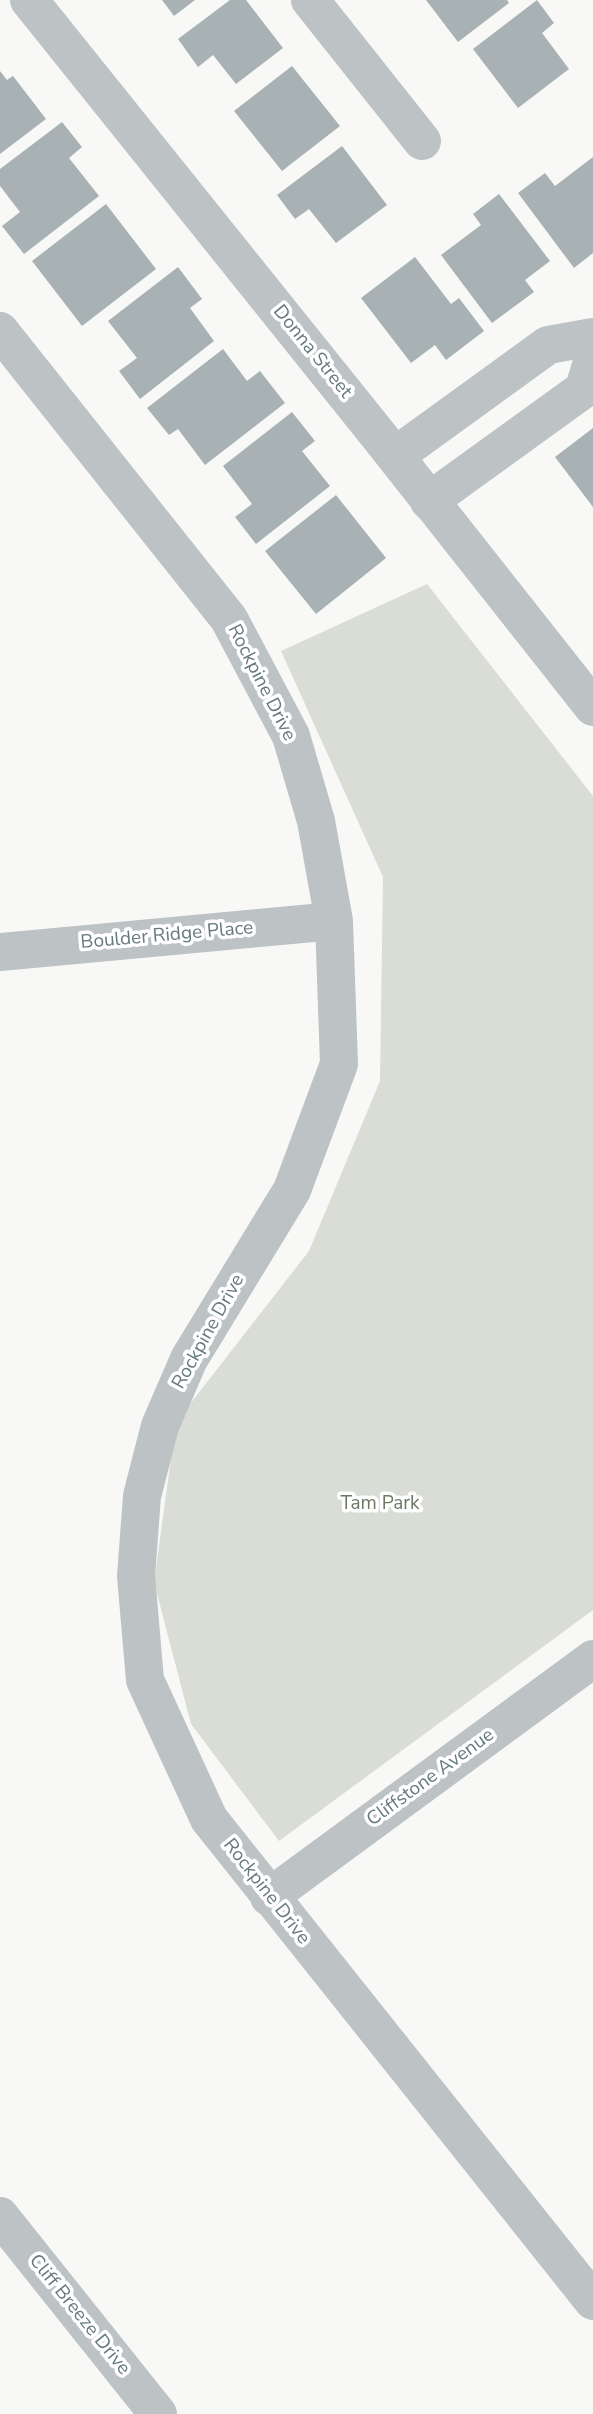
<!DOCTYPE html>
<style>
body{margin:0}
canvas{display:block;background:#f8f8f6}
</style>
<canvas width="593" height="2414"></canvas>
<script>
const context = document.querySelector('canvas').getContext('2d');
context.lineJoin = 'round';
function fill(path, color) {
  context.fillStyle = color;
  context.fill(path, 'evenodd');
}
function poly(rows) {
  const path = new Path2D();
  for (const r of rows) {
    path.moveTo(r[0], r[1]);
    for (let i = 2; i < r.length; i += 2) path.lineTo(r[i], r[i + 1]);
  }
  return path;
}
function trace(path, color, width, dash) {
  context.strokeStyle = color;
  context.lineWidth = width;
  context.lineCap = dash ? 'butt' : 'round';
  context.setLineDash(dash || []);
  context.stroke(path);
}
function drawText(font, color, halo, rows, align = 'center') {
  context.font = font + ' "Nunito Sans",sans-serif';
  context.lineWidth = 7;
  context.setLineDash([]);
  context.textBaseline = 'middle';
  context.strokeStyle = halo;
  context.fillStyle = color;
  for (const [text, x, y, turn = 0] of rows) {
    context.save();
    context.translate(x, y);
    context.rotate((+turn || 0) * Math.PI / 180);
    context.textAlign = isNaN(turn) ? turn : align;
    if (halo) context.strokeText(text, 0, 0);
    context.fillText(text, 0, 0);
    context.restore();
  }
}
fill(poly([
 [427,584,593,796,593,1610,279,1841,191,1724,154,1582,176,1422,309,1251,380,1081,383,877,281,651]
]), '#d9ddd5');
fill(poly([
 [162,0,195,0,174,16],
 [230,0,246,0,283,48,236,84,213,55,198,67,178,39],
 [426,0,507,0,509,3,458,42],
 [537,0,554,23,542,33,569,69,518,108,473,49],
 [292,66,340,126,282,171,234,111],
 [0,71,7,80,13,76,46,119,0,154],
 [62,122,82,147,69,158,99,196,24,254,2,226,20,212,0,186,0,169],
 [342,146,387,205,336,243,309,209,295,219,277,195],
 [593,157,593,253,574,268,518,193,545,173,555,186],
 [499,194,550,261,525,280,534,292,492,323,441,255,481,225,473,214],
 [106,204,156,269,82,326,32,261],
 [415,257,451,304,459,298,484,331,446,360,435,345,411,363,361,298],
 [178,267,202,299,190,308,214,341,140,399,119,371,137,358,108,321],
 [223,349,247,381,260,371,285,403,205,465,178,429,169,435,147,408],
 [292,412,315,441,302,451,330,486,256,544,235,517,252,504,223,466],
 [593,428,593,507,555,457],
 [336,495,386,558,316,614,265,551]
]), '#a8b1b4');
trace(poly([
 [310,0,422,141],
 [0,331,229,619,291,736,316,821,334,921,339,1064,292,1190,189,1359,160,1426,142,1496,136,1576,145,1680,209,1819,593,2301],
 [395,456,548,345,593,337],
 [429,501,584,389,593,358],
 [0,952,334,921],
 [269,1897,593,1659],
 [0,2216,158,2414]
]), '#bdc3c5', 38);
trace(poly([
 [29,0,379,436,593,707]
]), '#bdc3c5', 38);
drawText('19px', '#66797e', '#fff', [
 ["Donna Street",312,352,51],
 ["Rockpine Drive",261,683,63],
 ["Boulder Ridge Place",167,936,-5],
 ["Rockpine Drive",209,1332,-61],
 ["Cliffstone Avenue",431,1778,-36],
 ["Rockpine Drive",266,1892,52],
 ["Cliff Breeze Drive",79,2315,51]
]);
drawText('19px', '#6c7764', '#fff', [
 ["Tam Park",380,1504]
]);
</script>
